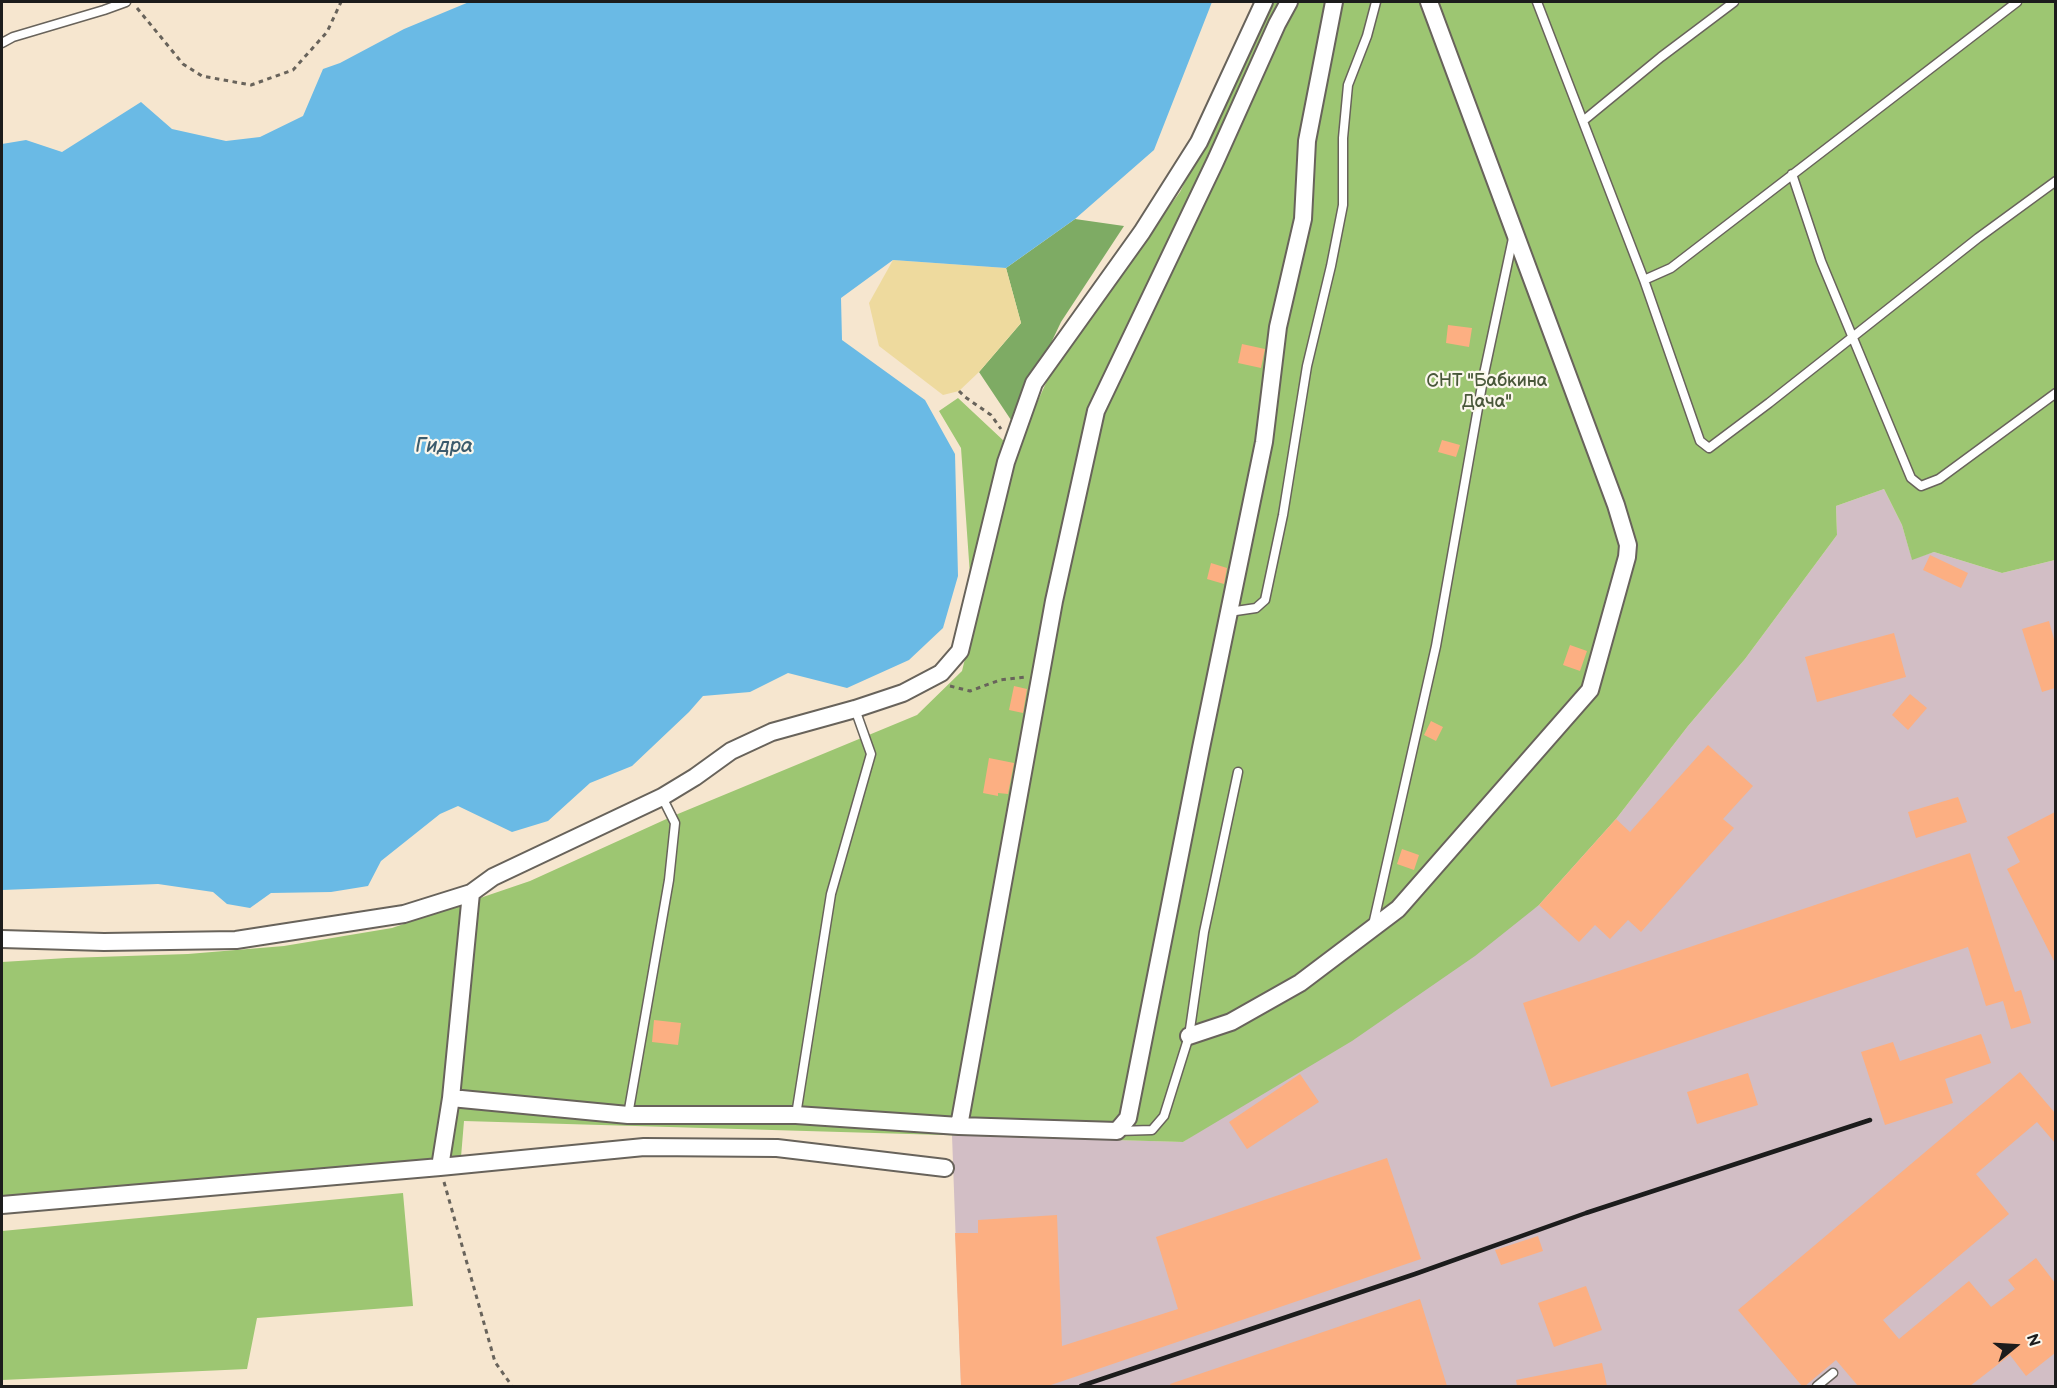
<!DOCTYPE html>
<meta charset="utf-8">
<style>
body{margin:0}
#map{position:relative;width:2057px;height:1388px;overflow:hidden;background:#f6e6cf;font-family:"Balsamiq Sans",sans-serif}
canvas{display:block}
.frame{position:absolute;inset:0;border:3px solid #1c1c1c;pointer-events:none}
.north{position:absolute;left:1985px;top:1316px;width:60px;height:60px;-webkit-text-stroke:4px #fbf7ec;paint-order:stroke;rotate:72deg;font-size:16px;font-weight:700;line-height:24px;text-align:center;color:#1c1c1c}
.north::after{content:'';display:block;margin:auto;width:21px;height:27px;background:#1c1c1c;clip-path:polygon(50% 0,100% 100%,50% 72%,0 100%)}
</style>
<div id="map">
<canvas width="2057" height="1388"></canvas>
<div class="frame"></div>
<div class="north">N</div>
</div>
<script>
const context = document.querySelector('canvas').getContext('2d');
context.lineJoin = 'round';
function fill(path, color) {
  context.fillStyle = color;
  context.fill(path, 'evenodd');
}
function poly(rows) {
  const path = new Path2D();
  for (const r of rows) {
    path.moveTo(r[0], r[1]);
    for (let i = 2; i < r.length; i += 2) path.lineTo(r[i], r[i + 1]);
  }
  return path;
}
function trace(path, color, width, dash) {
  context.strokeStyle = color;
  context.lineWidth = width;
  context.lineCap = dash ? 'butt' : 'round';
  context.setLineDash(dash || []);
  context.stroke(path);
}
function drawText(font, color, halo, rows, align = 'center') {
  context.font = font + ' "Balsamiq Sans",sans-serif';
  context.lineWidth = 4.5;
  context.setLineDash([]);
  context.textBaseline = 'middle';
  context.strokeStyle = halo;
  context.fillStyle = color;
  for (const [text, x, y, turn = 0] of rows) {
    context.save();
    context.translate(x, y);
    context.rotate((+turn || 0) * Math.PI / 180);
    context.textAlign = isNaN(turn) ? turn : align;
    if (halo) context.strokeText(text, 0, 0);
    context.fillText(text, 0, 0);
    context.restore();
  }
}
fill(poly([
 [1884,489,1902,525,1912,559,1934,552,2002,573,2055,560,2055,1386,961,1386,952,1135,1183,1142,1539,905,1616,819,1688,726,1745,659,1837,535,1836,506]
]), '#d2bec5');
fill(poly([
 [1274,2,2055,2,2055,560,2002,573,1934,552,1912,560,1902,525,1884,489,1836,506,1837,535,1745,659,1688,726,1616,819,1539,905,1475,956,1352,1041,1183,1142,464,1121,461,1157,2,1197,2,962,67,958,188,954,284,946,392,928,530,881,673,816,917,715,962,671,1017,447,1055,363,1180,192],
 [958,398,1005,442,970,575,961,448,939,411],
 [403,1193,413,1306,257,1318,247,1369,2,1380,2,1231]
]), '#9dc672');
fill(poly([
 [1075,219,1124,226,1061,322,1013,423,979,372,1021,323,1006,268]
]), '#7eab64');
fill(poly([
 [893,260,1006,268,1021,323,979,372,959,391,943,395,879,346,869,303]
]), '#eeda9e');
fill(poly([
 [469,2,1212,2,1154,150,1075,219,1006,268,893,260,841,298,842,340,925,400,955,454,958,576,943,628,909,660,847,688,788,673,750,692,703,696,689,712,632,766,590,783,548,821,512,832,458,806,440,814,381,861,368,886,331,892,271,893,250,908,227,904,213,892,158,884,2,890,2,144,26,140,62,152,141,102,172,129,226,141,260,137,303,116,323,69,340,63,404,29]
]), '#6abae5');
fill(poly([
 [1448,325,1472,328,1469,347,1446,343],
 [1242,344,1265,349,1261,368,1238,363],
 [1442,440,1460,445,1456,457,1438,452],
 [1930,555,1968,573,1961,588,1923,570],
 [1211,563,1227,568,1224,584,1207,579],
 [2049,621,2055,643,2055,688,2042,692,2022,629],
 [1894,633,1906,677,1817,702,1805,657],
 [1570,645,1587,651,1580,671,1563,665],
 [1014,686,1027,689,1023,713,1009,710],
 [1910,694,1927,708,1908,730,1892,715],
 [1431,721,1443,727,1436,741,1424,735],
 [1708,745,1753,786,1723,819,1734,828,1641,932,1628,920,1610,939,1595,925,1579,942,1539,905,1616,819,1630,832],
 [989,758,1014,763,1008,794,998,793,998,796,983,793],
 [1958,797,1967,822,1916,838,1908,812],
 [2055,812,2055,963,2007,869,2020,862,2007,837],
 [1402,849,1419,855,1414,870,1397,864],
 [1970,853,2015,992,2021,990,2031,1023,2011,1029,2003,1001,1986,1006,1968,947,1551,1087,1523,1003],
 [654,1020,681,1023,678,1045,652,1042],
 [1981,1034,1991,1063,1945,1079,1953,1103,1885,1125,1861,1052,1893,1042,1900,1061],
 [2020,1072,2055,1113,2055,1143,2037,1122,1976,1174,2009,1214,1883,1320,1899,1339,1969,1281,1991,1307,2015,1289,2008,1280,2036,1258,2055,1283,2055,1353,2026,1376,2010,1355,1970,1386,1858,1386,1836,1360,1805,1386,1802,1386,1738,1310],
 [1748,1073,1758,1105,1697,1124,1687,1092],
 [1300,1074,1319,1102,1247,1149,1229,1122],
 [1387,1158,1421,1259,1048,1386,961,1386,955,1233,978,1233,978,1220,1057,1215,1062,1346,1178,1309,1156,1237],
 [1538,1236,1543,1251,1501,1265,1495,1250],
 [1586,1286,1602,1330,1554,1347,1538,1303],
 [1420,1299,1447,1386,1171,1386,1170,1384],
 [1602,1363,1607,1386,1517,1386,1516,1380]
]), '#fcaf82');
const service = poly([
 [1537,2,1644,280,1700,441,1709,448,1769,403,1978,238,2056,181],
 [2,43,13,37,104,10,126,2],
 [1583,121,1661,57,1734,2],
 [1792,174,1821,261,1911,478,1921,486,1939,479,2056,393],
 [1644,280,1671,268,2017,2],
 [1229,612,1256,608,1265,600,1283,515,1307,366,1331,266,1343,205,1343,138,1348,85,1367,36,1376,2],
 [1373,925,1436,646,1484,374,1513,238],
 [628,1115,669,880,675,823,662,797],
 [796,1115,831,894,871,754,855,709],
 [1117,1131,1152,1130,1164,1116,1189,1036,1204,932,1238,772],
 [1817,1386,1833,1373]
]);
const minor = poly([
 [2,939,104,942,236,940,404,914,471,893,493,877,662,797,695,777,731,751,772,732,855,709,903,693,941,673,960,651,1006,462,1034,383,1142,232,1199,142,1264,2],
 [1189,1036,1231,1022,1300,983,1398,909,1590,690,1627,557,1628,545,1616,505,1429,2],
 [451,1098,628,1115,796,1115,959,1126,1117,1131,1128,1118,1201,748,1264,442,1278,327,1303,219,1307,141,1334,2],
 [959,1126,1054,601,1096,411,1215,162,1277,24,1289,2],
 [440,1167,451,1098,471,893],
 [2,1205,440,1167,644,1147,777,1148,945,1168]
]);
trace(service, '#68635b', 11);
trace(minor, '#68635b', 20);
trace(poly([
 [137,8,183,64,202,76,251,85,293,70,327,32,341,2],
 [959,391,965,397,991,415,1001,429],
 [950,686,970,691,1000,680,1025,677],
 [444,1182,495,1362,512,1386]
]), '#68635b', 3, [4.5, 4.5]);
trace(service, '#fff', 8);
trace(minor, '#fff', 16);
trace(poly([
 [1081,1386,1415,1274,1586,1213,1870,1120]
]), '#1c1c1c', 4.5);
drawText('18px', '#49583a', '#fbf7ec', [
 ["СНТ \"Бабкина",1487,381],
 ["Дача\"",1487,402]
]);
drawText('italic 20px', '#3b5b6c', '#fbf7ec', [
 ["Гидра",444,447]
]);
</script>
